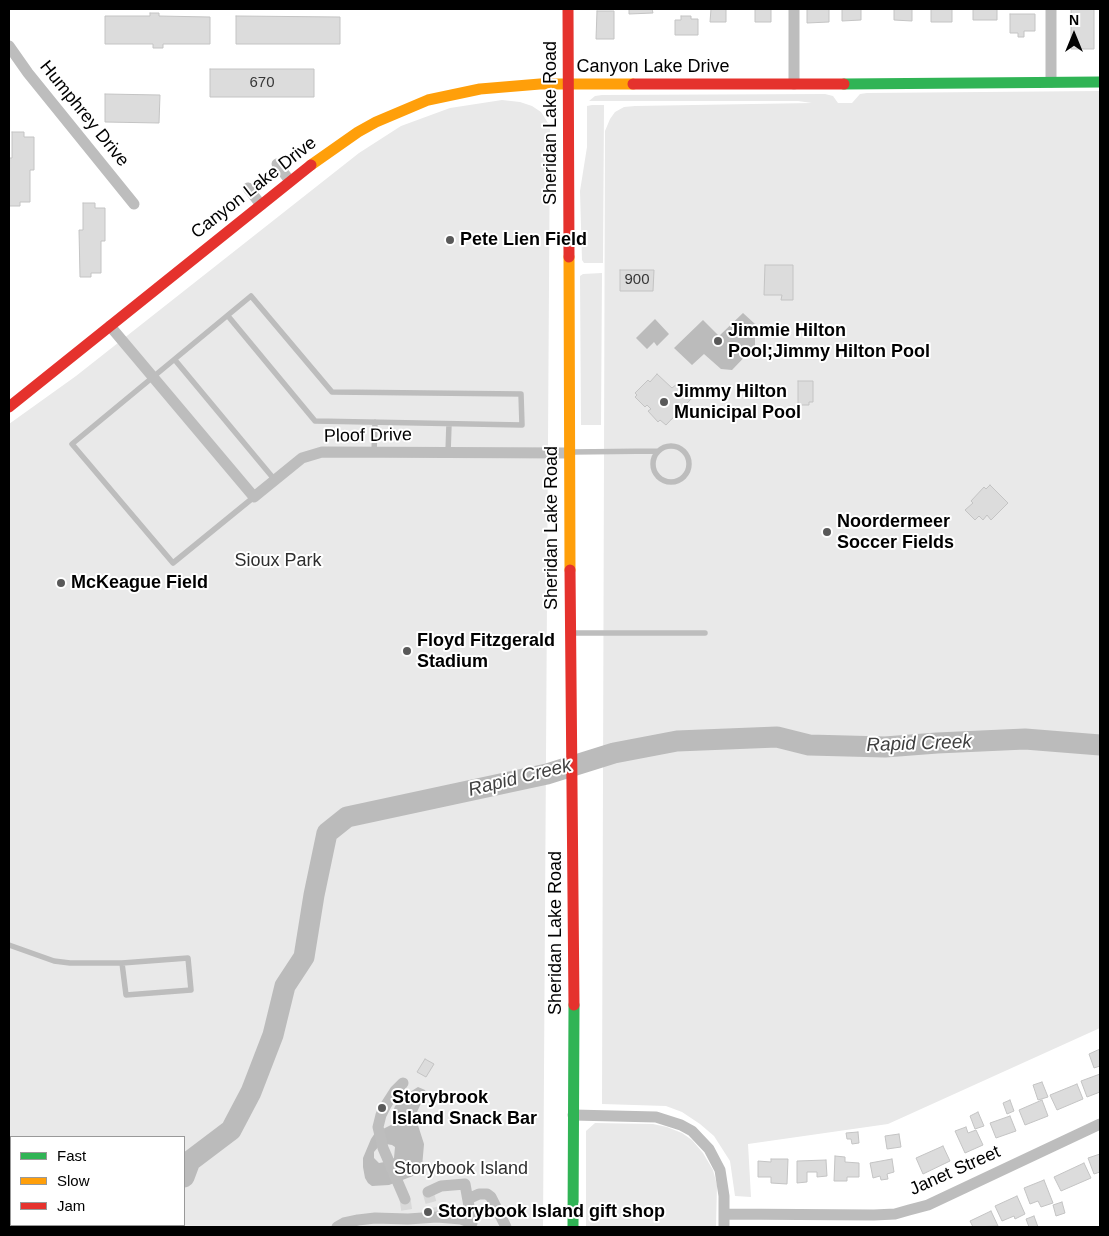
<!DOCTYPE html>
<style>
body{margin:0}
#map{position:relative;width:1109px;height:1236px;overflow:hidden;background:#fff;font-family:Arial,sans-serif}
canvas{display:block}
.frame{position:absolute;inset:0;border:10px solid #000;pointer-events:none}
.legend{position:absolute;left:10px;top:1136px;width:175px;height:90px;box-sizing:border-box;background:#fff;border:1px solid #999;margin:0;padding:6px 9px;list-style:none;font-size:15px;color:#000}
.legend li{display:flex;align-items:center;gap:10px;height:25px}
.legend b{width:25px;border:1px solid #999}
.north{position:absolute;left:1049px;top:10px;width:50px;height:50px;-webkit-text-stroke:4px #fff;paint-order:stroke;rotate:0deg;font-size:14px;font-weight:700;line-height:20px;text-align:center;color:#000}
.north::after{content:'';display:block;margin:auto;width:18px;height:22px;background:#000;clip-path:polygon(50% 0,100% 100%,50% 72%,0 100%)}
</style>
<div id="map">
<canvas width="1109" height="1236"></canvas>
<div class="frame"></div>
<ul class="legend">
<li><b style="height:6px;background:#30b455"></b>Fast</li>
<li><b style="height:6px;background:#ff9f0a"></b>Slow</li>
<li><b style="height:6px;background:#e5322d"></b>Jam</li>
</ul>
<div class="north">N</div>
</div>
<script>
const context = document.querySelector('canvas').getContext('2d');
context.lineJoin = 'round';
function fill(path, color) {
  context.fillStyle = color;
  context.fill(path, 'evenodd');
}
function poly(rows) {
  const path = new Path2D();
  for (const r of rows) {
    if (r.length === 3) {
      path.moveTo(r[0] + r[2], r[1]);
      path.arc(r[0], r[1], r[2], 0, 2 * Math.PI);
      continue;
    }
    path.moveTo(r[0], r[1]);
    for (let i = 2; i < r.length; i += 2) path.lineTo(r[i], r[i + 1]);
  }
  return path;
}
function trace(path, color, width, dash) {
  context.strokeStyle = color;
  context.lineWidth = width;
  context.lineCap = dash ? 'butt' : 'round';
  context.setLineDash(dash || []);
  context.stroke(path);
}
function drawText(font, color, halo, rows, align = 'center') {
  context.font = font + ' Arial,sans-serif';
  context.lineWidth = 4;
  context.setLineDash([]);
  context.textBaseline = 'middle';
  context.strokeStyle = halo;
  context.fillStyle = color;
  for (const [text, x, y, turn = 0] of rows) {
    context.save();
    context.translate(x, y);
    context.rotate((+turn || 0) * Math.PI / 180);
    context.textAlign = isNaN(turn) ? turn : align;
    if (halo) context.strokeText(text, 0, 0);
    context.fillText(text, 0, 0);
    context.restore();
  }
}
fill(poly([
 [1100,91,1100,1028,888,1124,748,1144,751,1197,735,1196,730,1161,714,1136,700,1124,682,1112,666,1106,602,1104,605,131,610,119,615,112,624,107,635,106,812,103,798,101,589,101,595,96,602,95,825,94,833,96,838,103,852,103,860,94,867,93],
 [502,100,520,102,532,106,541,112,550,126,543,1227,9,1227,9,424,76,376,359,153,401,126,450,108],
 [11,1137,184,1137,184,1225,11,1225],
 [592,105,604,105,603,263,584,263,582,260,580,191,587,147,587,106],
 [602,273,601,425,581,425,580,276,583,274],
 [595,1123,653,1124,667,1127,682,1133,692,1140,703,1153,713,1170,717,1185,716,1227,586,1227,586,1131]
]), '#e9e9e9');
fill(poly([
 [743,313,755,324,755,346,732,370,721,369,704,354,692,365,674,348,703,320,719,336],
 [655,319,669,334,657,346,654,342,647,349,636,338],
 [418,1087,425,1090,426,1093,416,1114,416,1119,424,1144,422,1167,413,1176,389,1185,372,1186,368,1183,365,1178,363,1167,363,1158,371,1139,375,1133,391,1125,394,1121,393,1112,395,1106,410,1092],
 [386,1144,392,1145,395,1147,394,1158,390,1161,379,1163,374,1158,374,1152,379,1146]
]), '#bbb');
trace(poly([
 [184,1177,190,1161,231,1130,251,1092,273,1035,285,986,304,957,314,895,327,833,347,817,547,774,614,753,677,741,777,737,809,745,885,747,937,743,1025,739,1100,745],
 [158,1227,159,1225]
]), '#bbb', 21);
const building = poly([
 [629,9,652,9,653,13,629,14,629,9],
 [711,9,726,9,726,22,710,22,711,9],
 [755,9,771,9,771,22,755,22,755,9],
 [807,9,829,9,829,22,807,23,807,9],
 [842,9,861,9,861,20,842,21,842,9],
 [894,9,912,9,912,21,894,20,894,9],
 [931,9,952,9,952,22,931,22,931,9],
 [973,9,997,9,997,20,973,20,973,9],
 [1071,9,1094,9,1094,49,1071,49,1071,9],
 [597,11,614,11,614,39,596,39,597,11],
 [150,13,159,13,159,16,210,17,210,44,163,44,163,48,153,48,153,44,105,44,105,16,150,16,150,13],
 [1010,14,1035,14,1035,31,1024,31,1024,37,1018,37,1018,33,1010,33,1010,14],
 [236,16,340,17,340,44,236,44,236,16],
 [681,16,691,16,691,19,698,19,698,35,675,35,675,20,681,20,681,16],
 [210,69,314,69,314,97,210,97,210,69],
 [105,94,160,95,159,123,105,122,105,94],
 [12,132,24,132,24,137,34,137,34,170,30,170,30,202,20,202,20,206,9,206,9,158,12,158,12,132],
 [83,203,95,203,95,208,105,208,105,241,101,241,101,273,91,273,91,277,80,277,79,230,83,230,83,203],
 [765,265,793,265,793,300,781,300,782,295,764,295,765,265],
 [620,270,654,270,653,291,620,291,620,270],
 [657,374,672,388,677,384,683,389,686,385,693,391,689,395,692,398,666,425,660,420,658,422,648,411,651,409,647,405,645,407,635,397,637,395,635,393,648,380,650,382,657,374],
 [798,381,813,381,813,402,809,402,809,405,798,405,798,381],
 [990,485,1008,503,991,520,987,515,983,520,979,516,975,520,965,510,973,503,971,501,984,487,986,489,990,485],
 [1100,1049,1100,1066,1094,1068,1089,1054,1100,1049],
 [425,1059,434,1064,426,1077,417,1072,425,1059],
 [1100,1074,1100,1092,1087,1097,1081,1081,1100,1074],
 [1042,1082,1048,1097,1038,1100,1033,1085,1042,1082],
 [1077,1084,1083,1099,1057,1110,1050,1095,1077,1084],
 [1010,1100,1014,1111,1007,1114,1003,1103,1010,1100],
 [1042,1100,1048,1116,1025,1125,1019,1110,1042,1100],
 [978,1112,984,1126,975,1129,970,1116,978,1112],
 [1010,1116,1016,1131,996,1138,990,1123,1010,1116],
 [966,1127,968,1133,976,1130,983,1145,965,1153,955,1131,966,1127],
 [858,1132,859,1143,852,1144,851,1139,847,1139,846,1133,858,1132],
 [899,1134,901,1147,887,1149,885,1136,899,1134],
 [943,1146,950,1161,923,1174,916,1158,943,1146],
 [1100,1154,1100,1172,1094,1174,1088,1158,1100,1154],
 [835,1156,845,1157,845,1162,859,1163,859,1177,847,1177,847,1181,834,1181,835,1156],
 [771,1159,788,1159,787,1184,771,1183,771,1177,758,1177,758,1161,771,1162,771,1159],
 [892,1159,894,1172,887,1174,888,1179,881,1180,880,1176,873,1178,870,1163,892,1159],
 [826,1160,827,1176,817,1177,817,1172,807,1172,807,1182,797,1183,797,1161,826,1160],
 [1084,1163,1091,1178,1061,1191,1054,1177,1084,1163],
 [1044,1180,1053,1203,1041,1207,1038,1201,1030,1204,1024,1188,1044,1180],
 [1017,1196,1025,1214,1015,1219,1014,1216,1002,1221,995,1206,1017,1196],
 [1062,1202,1065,1213,1056,1216,1053,1205,1062,1202],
 [991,1211,998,1226,973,1227,970,1221,991,1211],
 [1034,1216,1038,1227,1029,1227,1026,1219,1034,1216]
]);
fill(building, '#dcdcdc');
trace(building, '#c4c4c4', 1);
trace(poly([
 [428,1192,435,1217],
 [405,1199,408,1219]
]), '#d9d9d9', 11, [11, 5.5]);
trace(poly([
 [228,316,315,421,522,425,521,394,332,392,251,296,72,444,173,563,254,497],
 [175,360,274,479],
 [671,464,18],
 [572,452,658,451],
 [374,453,375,422],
 [448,453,449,424],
 [572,633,705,633],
 [9,945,54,961,70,963,122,963,188,958,191,990,126,995,122,963]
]), '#bdbdbd', 5.5);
trace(poly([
 [9,46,28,73,134,204],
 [1051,82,1051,9],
 [794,84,794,9],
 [277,164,290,181],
 [248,188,261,205],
 [110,326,254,497,302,458,322,452,570,453],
 [403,1083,395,1091,386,1105,381,1115,378,1127,383,1148,405,1199],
 [573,1115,656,1117,681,1125,692,1131,709,1149,720,1170,724,1196,724,1227],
 [468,1199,479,1194,487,1194,491,1197,506,1227],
 [724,1214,874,1215,895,1214,909,1210,928,1205,1100,1124],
 [337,1227,344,1223,358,1220,375,1218,408,1219,437,1217,461,1219,472,1223,465,1184,441,1186,428,1192]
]), '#bdbdbd', 11);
trace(poly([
 [844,84,1100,82],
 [573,1227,574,1005]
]), '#30b455', 11);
trace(poly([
 [311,165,358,132,376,122,428,100,480,89,540,84,633,84],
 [569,257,570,570]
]), '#ff9f0a', 11);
trace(poly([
 [568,9,569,257],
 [633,84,844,84],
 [9,407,311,165],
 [570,570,574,1005]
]), '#e5322d', 11);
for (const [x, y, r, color] of [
 [450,240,5,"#595959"],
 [718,341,5,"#595959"],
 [664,402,5,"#595959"],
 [827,532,5,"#595959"],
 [61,583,5,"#595959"],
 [407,651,5,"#595959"],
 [382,1108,5,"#595959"],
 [428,1212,5,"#595959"]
]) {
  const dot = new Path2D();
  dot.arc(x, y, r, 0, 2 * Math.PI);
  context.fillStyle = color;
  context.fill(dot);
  trace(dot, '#fff', 2);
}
drawText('15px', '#373737', null, [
 ["670",262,83],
 ["900",637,280]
]);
drawText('18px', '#000', '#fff', [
 ["Canyon Lake Drive",653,67],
 ["Humphrey Drive",84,114,51],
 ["Sheridan Lake Road",551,123,-90],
 ["Canyon Lake Drive",254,188,-38],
 ["Ploof Drive",368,436,-1],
 ["Sheridan Lake Road",552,528,-90],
 ["Sheridan Lake Road",556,933,-90],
 ["Janet Street",955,1171,-24]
]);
drawText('bold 18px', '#000', '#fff', [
 ["Pete Lien Field",460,240],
 ["Jimmie Hilton",728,331],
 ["Pool;Jimmy Hilton Pool",728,352],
 ["Jimmy Hilton",674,392],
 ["Municipal Pool",674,413],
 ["Noordermeer",837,522],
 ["Soccer Fields",837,543],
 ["McKeague Field",71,583],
 ["Floyd Fitzgerald",417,641],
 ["Stadium",417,662],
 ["Storybrook",392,1098],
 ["Island Snack Bar",392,1119],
 ["Storybook Island gift shop",438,1212]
], 'left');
drawText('18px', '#2e2e2e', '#fff', [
 ["Sioux Park",278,561],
 ["Storybook Island",461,1169]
]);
drawText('italic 19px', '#3f3f3f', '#fff', [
 ["Rapid Creek",919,744,-2],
 ["Rapid Creek",520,778,-14]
]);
</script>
